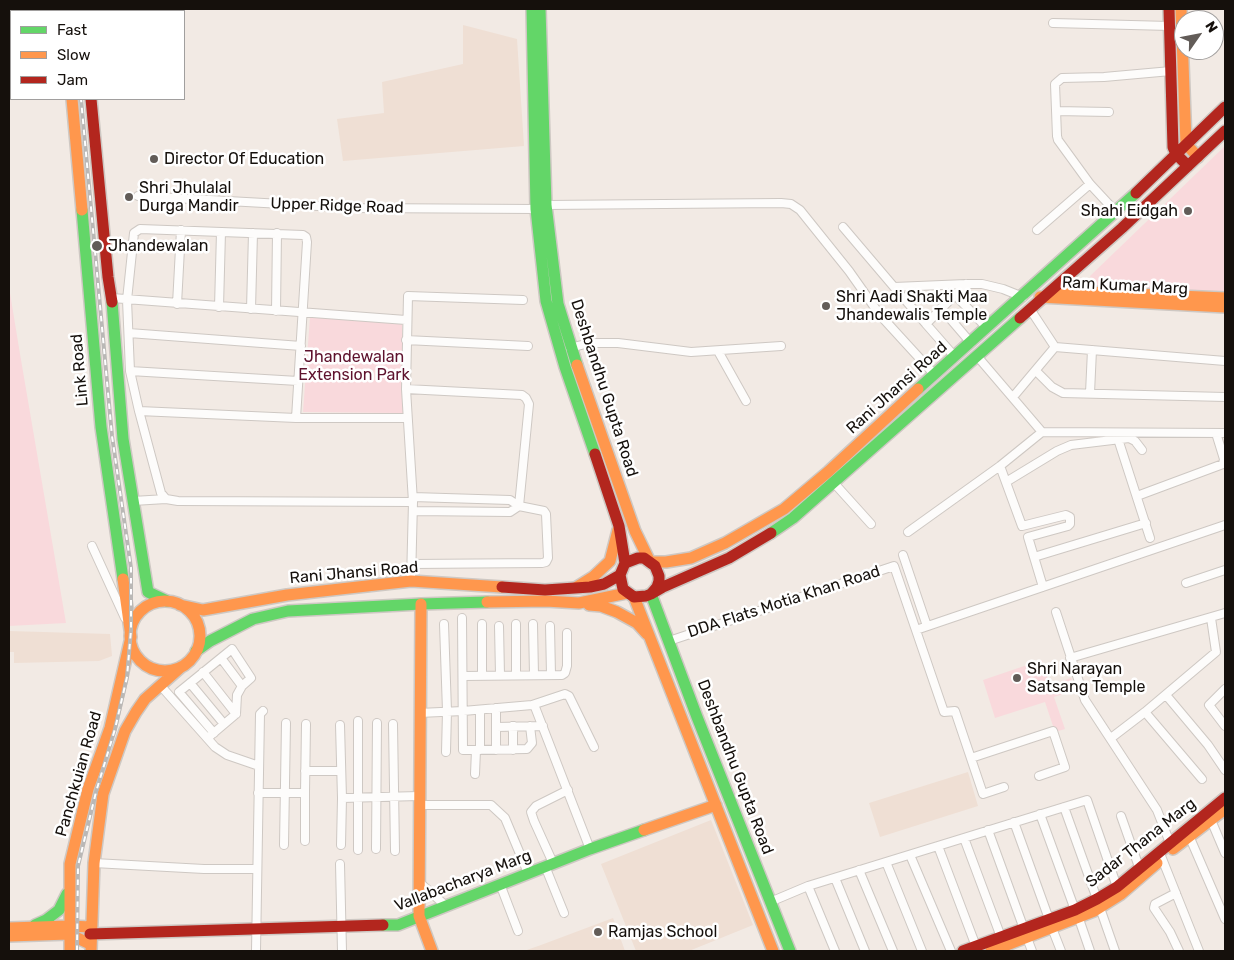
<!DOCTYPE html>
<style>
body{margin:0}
#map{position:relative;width:1234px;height:960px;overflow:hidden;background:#f2eae4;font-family:Rubik,sans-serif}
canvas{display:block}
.frame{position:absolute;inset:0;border:10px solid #15100c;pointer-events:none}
.legend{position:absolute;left:10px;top:10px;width:175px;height:90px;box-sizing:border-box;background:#fff;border:1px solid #a19f9e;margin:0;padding:6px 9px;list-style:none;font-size:15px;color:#15100c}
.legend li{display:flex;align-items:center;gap:10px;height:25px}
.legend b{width:25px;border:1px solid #a19f9e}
.north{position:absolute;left:1174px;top:10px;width:50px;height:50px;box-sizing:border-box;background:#fff;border:1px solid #a19f9e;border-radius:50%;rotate:57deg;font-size:14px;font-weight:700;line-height:20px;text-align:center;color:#15100c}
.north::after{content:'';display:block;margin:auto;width:18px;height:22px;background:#625c58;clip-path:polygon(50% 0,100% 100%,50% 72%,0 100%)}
</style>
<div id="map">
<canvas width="1234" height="960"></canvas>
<div class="frame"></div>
<ul class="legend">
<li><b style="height:6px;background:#63d668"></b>Fast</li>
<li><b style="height:6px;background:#ff974d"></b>Slow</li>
<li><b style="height:6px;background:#b3261e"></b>Jam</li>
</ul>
<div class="north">N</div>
</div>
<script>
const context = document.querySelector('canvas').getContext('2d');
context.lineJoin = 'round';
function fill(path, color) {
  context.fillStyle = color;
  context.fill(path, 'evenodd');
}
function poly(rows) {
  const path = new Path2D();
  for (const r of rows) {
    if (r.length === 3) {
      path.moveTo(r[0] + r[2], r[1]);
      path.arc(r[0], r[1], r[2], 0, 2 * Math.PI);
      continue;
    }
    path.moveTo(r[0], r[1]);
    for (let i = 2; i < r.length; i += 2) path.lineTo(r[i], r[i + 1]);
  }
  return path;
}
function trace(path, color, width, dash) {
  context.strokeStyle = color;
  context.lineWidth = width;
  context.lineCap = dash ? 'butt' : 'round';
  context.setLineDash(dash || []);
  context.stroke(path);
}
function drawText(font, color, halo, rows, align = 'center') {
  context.font = font + ' Rubik,sans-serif';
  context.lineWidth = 5;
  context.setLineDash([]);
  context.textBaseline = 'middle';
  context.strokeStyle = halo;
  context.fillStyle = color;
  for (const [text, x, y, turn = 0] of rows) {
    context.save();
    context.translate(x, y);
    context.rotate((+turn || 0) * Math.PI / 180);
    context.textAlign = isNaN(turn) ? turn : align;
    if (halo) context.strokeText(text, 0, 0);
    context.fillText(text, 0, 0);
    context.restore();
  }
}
fill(poly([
 [463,25,517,39,524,146,343,161,337,119,384,113,382,82,463,64],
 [9,631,110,634,112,656,99,661,14,663,14,652,9,652],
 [968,772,978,806,880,837,869,803],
 [711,820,753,925,689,951,636,951,601,864],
 [613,918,625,951,524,951,541,945]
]), '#efdfd4');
fill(poly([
 [1225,146,1225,294,1094,287,1090,276],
 [9,287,20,354,66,623,9,626],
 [310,317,402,323,403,413,303,412],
 [1042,660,1050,685,1071,678,1075,690,1054,697,1065,729,1055,732,1045,702,995,718,983,680]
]), '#f9d9dc');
const street = poly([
 [1053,23,1170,26],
 [1056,111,1109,112],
 [138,196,354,208,536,209],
 [546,205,781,203,791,204,800,210,849,271,880,315,934,374],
 [1116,212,1090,184,1058,140,1057,136,1055,84,1062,78,1104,77,1171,71],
 [843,227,894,287,966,284,982,284,1003,289,1023,297],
 [1037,230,1090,184],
 [894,287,926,324],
 [955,295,987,328],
 [112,298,406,320],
 [177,304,181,230],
 [219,307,221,232],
 [941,308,971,343],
 [251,309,253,233],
 [1030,309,1055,347],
 [276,311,277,233],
 [129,333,301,346],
 [406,340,528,346],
 [1055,347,1225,361],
 [570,348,589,343,618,343,691,352,781,346],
 [718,351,746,401],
 [977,356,1042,432],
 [955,357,926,324,966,284],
 [130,371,298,381],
 [1036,371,1052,387,1063,393,1225,397],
 [406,389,522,395,526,398,529,404,519,506],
 [1090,393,1092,350],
 [1013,397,1055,347],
 [139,411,296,418,307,242,306,237,303,235,140,229,134,233,127,300,130,371,139,411,161,493,166,499,178,501,413,502],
 [296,418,407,418],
 [1118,439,1150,538],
 [1000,466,1022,526,1066,515,1070,517,1070,524,1068,526,1028,537,1043,587],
 [1006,482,1057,451,1071,445,1129,438,1135,441,1142,450],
 [834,483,871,524],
 [1137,496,1223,464,1224,459,1216,433],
 [133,501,166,499],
 [413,511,510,512,519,506],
 [908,532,1000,466,1042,432,1225,433],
 [92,546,125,618],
 [903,555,927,626],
 [1034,557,1146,523],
 [412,564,542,563,546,562,548,558,546,514,544,511,519,506,510,500,413,497],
 [411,581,413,502,406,389,408,296,523,300],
 [1186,583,1225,570],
 [1056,612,1085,700,1157,810,1170,843],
 [462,618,463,750,527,749,532,743,530,726],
 [444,624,447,711,446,752],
 [516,624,516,675],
 [533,624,534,675],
 [499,626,500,675],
 [550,626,551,675],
 [916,630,1225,525],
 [669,641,894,566,944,712,955,711,983,794,1004,787],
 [221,658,242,686],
 [1070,658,1225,613],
 [203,672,236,714],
 [482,675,482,624],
 [463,676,562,675,565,673,567,666,567,633],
 [190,683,224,724],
 [160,685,215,747,227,755,259,766],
 [1225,689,1209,705,1225,726],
 [1166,695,1208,745,1225,770],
 [532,705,565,694,569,696,594,747],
 [496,708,496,750],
 [480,710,480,750],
 [1145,712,1202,779],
 [419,713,463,711,532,705,535,707,590,849],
 [358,721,358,850],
 [393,724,395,851],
 [340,725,342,798,419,796],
 [513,726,513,750],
 [496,727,543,726],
 [214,733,179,692,232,649,251,678,242,686,237,695,236,714],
 [210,736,236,714],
 [1111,738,1145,712,1216,652,1211,618],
 [971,758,1053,731,1065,767,1039,776],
 [305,771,341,771],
 [475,774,476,750],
 [258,793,305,793,306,724],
 [305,793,305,841],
 [419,805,491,805,505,818,528,873],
 [1064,807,1097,899],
 [1040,814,1075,910],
 [1121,816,1139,867],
 [1211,820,1225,853],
 [1014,822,1049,919],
 [988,830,1024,929],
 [964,838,1001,937],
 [1190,838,1225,919],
 [284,845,286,723],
 [341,845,342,798],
 [938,846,977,949],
 [376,849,377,723],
 [1159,851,1199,951],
 [910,855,951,951],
 [886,862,922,951],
 [94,863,204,869,257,869],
 [553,863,534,821,531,812,536,806,568,790],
 [340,864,342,951],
 [545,866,564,913],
 [859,870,893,951],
 [835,878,865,951],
 [419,882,446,906],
 [500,884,518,931],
 [808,886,835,951],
 [1176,893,1155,904,1154,908,1170,932,1179,951],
 [770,902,808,886,1087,800,1117,887],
 [1100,908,1115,951],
 [1079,919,1090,951],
 [1052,928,1061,951],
 [1027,938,1032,951],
 [256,951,260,714,263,711]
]);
const fast = poly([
 [80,9,80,11],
 [532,9,536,209,546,301,565,367,595,454],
 [540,9,546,205,558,304,577,365],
 [82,210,101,427,123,579],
 [112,302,123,439,148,592,167,601],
 [918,389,1136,193],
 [771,533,793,518,1020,318],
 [651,594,697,717,790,951],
 [196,651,210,641,253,619,288,611,421,604,487,602],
 [35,925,46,920,59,910,67,894],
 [383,925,398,925,590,849,644,830]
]);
const slow = poly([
 [1181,9,1186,144,1198,157],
 [72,99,82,210],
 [1062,291,1225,298],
 [1040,297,1225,307],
 [577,365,635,531,650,562],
 [650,562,666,562,691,558,725,543,784,509,829,471,918,389],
 [577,587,593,577,610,561,618,530],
 [634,597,773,951],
 [165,636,35],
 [487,602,546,601,579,603,627,593],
 [421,604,419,916,432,951],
 [180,605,203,610,287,595,411,581,502,587],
 [589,605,601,606,617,612,637,623,647,634],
 [644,830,716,805],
 [1173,849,1225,809],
 [9,928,69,926,91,927],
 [9,936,69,934,90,944],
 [70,951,70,864,88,789,110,728,131,637,123,579],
 [91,951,94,863,103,794,125,731,136,712,145,699,180,668],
 [991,951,1094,911,1121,894,1157,863]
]);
const jam = poly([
 [53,9,54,11],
 [1169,9,1173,147,1176,154,1188,166],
 [91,99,108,277,112,302],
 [1136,193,1225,107],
 [1020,318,1122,228,1225,131],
 [595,454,619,526,625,563],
 [502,587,545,590,590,587,604,584,620,575],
 [651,594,657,587,659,581,659,576,655,566,644,558,638,558,625,563,620,575,623,589,634,597,646,596,651,594,663,587,729,558,771,533],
 [90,934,383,925],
 [963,951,1075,910,1097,899,1117,887,1225,798]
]);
trace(street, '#cec8c3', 10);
trace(fast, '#cec8c3', 14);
trace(slow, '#cec8c3', 14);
trace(jam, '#cec8c3', 14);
trace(street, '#fdfcfb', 8);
trace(fast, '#63d668', 11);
trace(slow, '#ff974d', 11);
trace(jam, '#b3261e', 11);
const rail = poly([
 [62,9,63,11],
 [77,951,78,866,96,792,115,729,127,677,131,630,131,568,112,436,81,99]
]);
trace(rail, '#bab8b6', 4);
trace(rail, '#fff', 2, [5.5]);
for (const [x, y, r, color] of [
 [154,159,5,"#625c58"],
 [129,197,5,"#625c58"],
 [1188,211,5,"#625c58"],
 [97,246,6,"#625c58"],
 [826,306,5,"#625c58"],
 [1017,678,5,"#625c58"],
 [598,932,5,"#625c58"]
]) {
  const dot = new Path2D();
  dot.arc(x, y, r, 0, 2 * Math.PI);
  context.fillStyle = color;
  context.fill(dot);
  trace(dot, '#fff', 2);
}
drawText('16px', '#15100c', '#fff', [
 ["Director Of Education",164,159],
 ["Shri Jhulalal",139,188],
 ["Durga Mandir",139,206],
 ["Shahi Eidgah",1178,211,"right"],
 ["Jhandewalan",108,246],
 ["Shri Aadi Shakti Maa",836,297],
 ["Jhandewalis Temple",836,315],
 ["Shri Narayan",1027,669],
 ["Satsang Temple",1027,687],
 ["Ramjas School",608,932]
], 'left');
drawText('16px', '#15100c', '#fff', [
 ["Upper Ridge Road",337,206,2],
 ["Ram Kumar Marg",1125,286,3],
 ["Link Road",80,370,-95],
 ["Deshbandhu Gupta Road",604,388,72],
 ["Rani Jhansi Road",897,388,-42],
 ["Rani Jhansi Road",354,573,-5],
 ["DDA Flats Motia Khan Road",784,602,-18],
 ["Deshbandhu Gupta Road",735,767,69],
 ["Panchkuian Road",79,774,-74],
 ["Sadar Thana Marg",1141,843,-38],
 ["Vallabacharya Marg",463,881,-21]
]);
drawText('16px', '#5e122d', '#fff', [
 ["Jhandewalan",354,357],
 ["Extension Park",354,375]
]);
</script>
